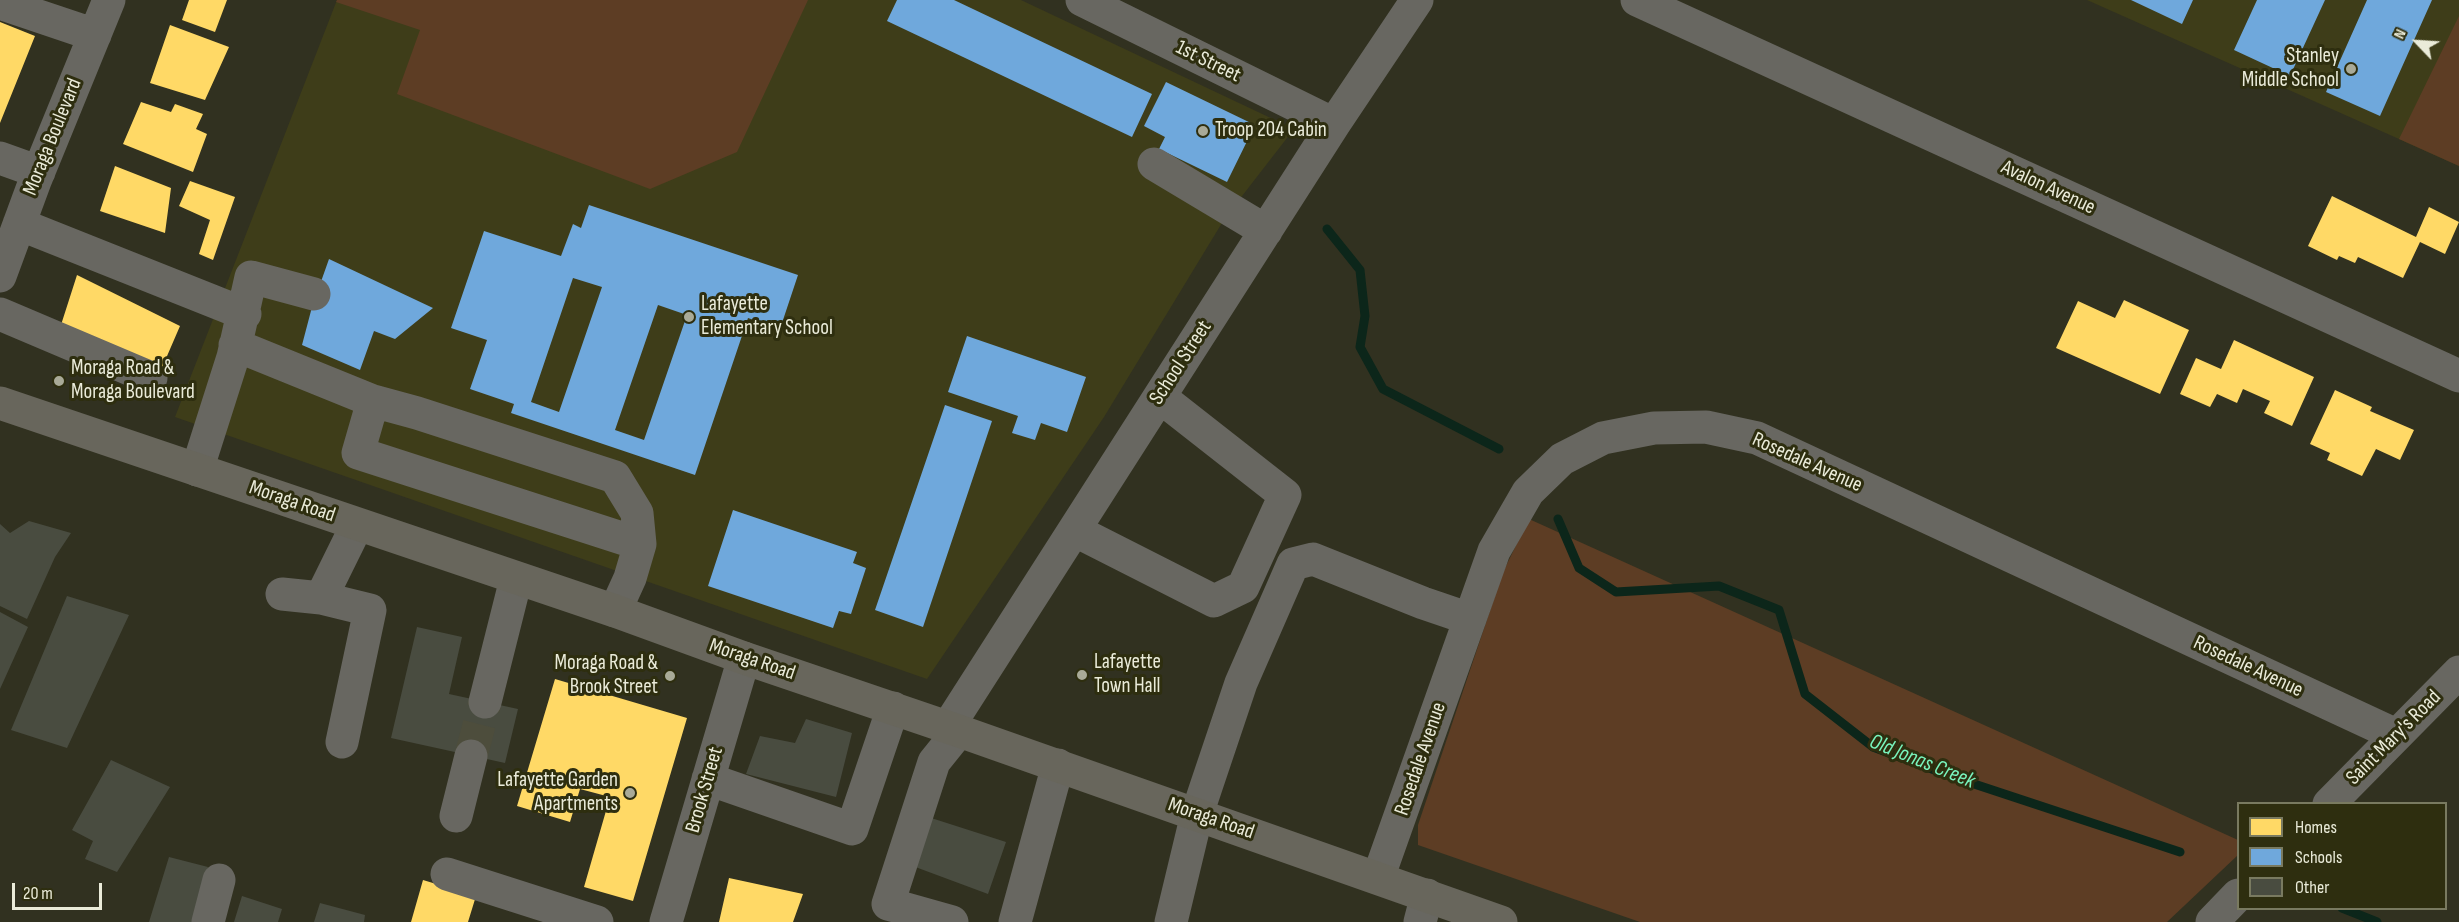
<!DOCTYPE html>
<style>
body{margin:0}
#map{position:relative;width:2459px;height:922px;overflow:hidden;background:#313120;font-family:"Sofia Sans Condensed",sans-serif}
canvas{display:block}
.legend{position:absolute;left:2237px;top:802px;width:210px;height:108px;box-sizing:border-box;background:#2e2e0f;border:2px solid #797a60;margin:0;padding:8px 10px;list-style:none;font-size:18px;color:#eaebd9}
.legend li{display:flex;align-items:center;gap:12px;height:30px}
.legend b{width:30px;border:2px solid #797a60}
.north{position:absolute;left:2387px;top:12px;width:60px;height:60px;-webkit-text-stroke:4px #2e2e0f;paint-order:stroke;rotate:295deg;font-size:16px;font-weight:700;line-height:24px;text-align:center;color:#eaebd9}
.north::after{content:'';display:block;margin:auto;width:21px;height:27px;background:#eaebd9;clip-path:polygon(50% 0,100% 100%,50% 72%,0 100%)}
.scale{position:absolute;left:12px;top:883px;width:90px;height:27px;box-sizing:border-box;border:3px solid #eaebd9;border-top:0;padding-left:8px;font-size:18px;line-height:21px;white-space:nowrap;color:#eaebd9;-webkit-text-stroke:4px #2e2e0f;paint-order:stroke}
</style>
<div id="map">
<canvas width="2459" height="922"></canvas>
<ul class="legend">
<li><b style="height:16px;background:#ffd966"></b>Homes</li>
<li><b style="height:16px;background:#6fa8dc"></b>Schools</li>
<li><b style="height:16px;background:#494c40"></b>Other</li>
</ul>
<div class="north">N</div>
<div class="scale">20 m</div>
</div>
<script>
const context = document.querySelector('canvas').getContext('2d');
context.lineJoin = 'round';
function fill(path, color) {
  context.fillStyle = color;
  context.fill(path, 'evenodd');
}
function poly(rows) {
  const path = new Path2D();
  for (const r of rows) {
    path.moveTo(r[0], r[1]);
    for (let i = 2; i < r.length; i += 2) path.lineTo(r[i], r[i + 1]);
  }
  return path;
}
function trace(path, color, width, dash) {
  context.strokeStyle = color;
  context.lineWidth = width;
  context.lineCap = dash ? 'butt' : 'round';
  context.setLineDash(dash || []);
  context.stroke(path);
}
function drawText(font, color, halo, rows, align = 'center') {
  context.font = font + ' "Sofia Sans Condensed",sans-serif';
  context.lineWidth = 6;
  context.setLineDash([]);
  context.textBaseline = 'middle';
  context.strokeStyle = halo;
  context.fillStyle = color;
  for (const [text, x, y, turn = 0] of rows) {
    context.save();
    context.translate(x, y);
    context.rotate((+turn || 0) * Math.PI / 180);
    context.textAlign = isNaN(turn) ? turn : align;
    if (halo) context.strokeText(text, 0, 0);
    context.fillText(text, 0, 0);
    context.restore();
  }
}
fill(poly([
 [337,0,1021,0,1294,129,1225,218,1104,417,927,679,175,417],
 [2087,0,2459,0,2459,166,2399,139]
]), '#3e3d19');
fill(poly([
 [337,0,808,0,737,152,650,189,397,94,420,30,336,2],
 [2459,16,2459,166,2399,139],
 [1529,519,2238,840,2238,855,2167,922,1640,922,1418,845,1418,825,1503,572]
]), '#5d3d24');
fill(poly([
 [189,0,227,0,215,32,182,20],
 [0,22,35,36,0,123],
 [170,25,229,47,205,100,150,83],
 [141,102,171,112,175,104,203,114,196,129,207,134,193,172,123,144],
 [115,166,171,188,165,233,100,211],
 [190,181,235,197,213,260,199,254,210,220,179,206],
 [2332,196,2416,237,2429,207,2459,222,2445,254,2420,242,2403,278,2358,257,2355,263,2339,256,2337,260,2308,246],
 [77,275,180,326,161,370,60,328],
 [2124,300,2189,330,2160,394,2056,348,2078,301,2115,318],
 [2234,340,2314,377,2292,426,2264,413,2270,401,2243,389,2237,403,2217,394,2210,407,2180,394,2196,358,2221,369],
 [2335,390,2372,407,2370,411,2414,430,2400,460,2376,449,2362,476,2327,460,2330,453,2310,444],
 [555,679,687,718,633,901,584,887,610,797,580,789,570,822,517,806],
 [729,878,803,894,793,922,719,922],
 [423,880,476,896,468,922,411,922]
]), '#ffd966');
fill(poly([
 [897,0,954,0,1152,94,1132,137,887,21],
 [2131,0,2193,0,2182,24],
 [2257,0,2325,0,2290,76,2234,50],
 [2367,0,2432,0,2380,116,2326,92],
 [1166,82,1255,125,1227,182,1159,149,1165,137,1144,126],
 [589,205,798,275,780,329,748,318,695,475,511,413,514,404,470,389,487,340,451,328,484,231,561,256,573,224,581,228],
 [573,278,602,287,559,412,531,402],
 [658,305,687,315,644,440,615,430],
 [329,259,433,308,395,339,374,331,360,370,302,345,312,307],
 [967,336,1086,377,1067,432,1041,423,1035,440,1012,433,1018,416,948,392],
 [945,405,992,421,923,627,875,610],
 [733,510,857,552,853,563,866,568,851,614,839,611,833,628,708,586]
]), '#6fa8dc');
trace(poly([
 [1327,229,1360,270,1365,316,1360,347,1383,389,1499,449],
 [1558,519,1579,568,1616,592,1719,586,1779,610,1805,694,1873,747,1956,778,2180,852],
 [2342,908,2377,922]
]), '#0c261a', 9);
fill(poly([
 [29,521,71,533,55,557,27,619,0,606,0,524,10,533],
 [67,596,129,615,67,748,11,730],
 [0,612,28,627,0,689],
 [417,627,462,637,449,694,518,709,505,763,391,738],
 [806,719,852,733,836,797,746,774,760,736,795,743],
 [111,760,170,787,117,872,85,859,93,841,72,830],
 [925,816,1006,842,988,894,910,865],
 [169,857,208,867,192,922,149,922],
 [242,896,282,909,278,922,234,922],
 [320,903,365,915,364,922,314,922]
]), '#494c40');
trace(poly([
 [471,756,485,702]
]), '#4d4d3c', 33, [33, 16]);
trace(poly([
 [1082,0,1334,124],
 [1637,0,2459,376],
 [0,3,95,35],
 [0,158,39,172],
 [1154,164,1266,231],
 [19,224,245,314],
 [0,276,35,181,109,0],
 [0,314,151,378],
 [235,345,373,401,417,413,615,477,637,513,640,544,630,578,615,611],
 [373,401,358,453,640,544],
 [197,470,233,357,251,277,314,294],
 [1074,530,1214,601,1243,587,1285,495,1160,397],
 [282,594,321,598],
 [485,702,516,579],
 [948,727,1334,124,1417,0],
 [342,742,370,610,321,598,357,525],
 [708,779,852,829,893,708],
 [2329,804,2459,672],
 [456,816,471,756],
 [447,874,597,922],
 [1378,878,1494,551,1528,492,1562,459,1603,438,1654,428,1706,427,1757,438,2396,735],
 [208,922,219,880],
 [666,922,744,658],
 [952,922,888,904,934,762,959,731],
 [1015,922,1058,765],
 [1171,922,1197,814,1207,784,1241,683,1293,564,1313,559,1423,603,1470,619],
 [1420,922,1427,895],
 [2212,922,2238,895]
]), '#686761', 33);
trace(poly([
 [0,403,615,611,744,658,959,731,1501,922]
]), '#68665c', 33);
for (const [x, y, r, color] of [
 [2351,69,6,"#a9aa98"],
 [1203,131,6,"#a9aa98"],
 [689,317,6,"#a9aa98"],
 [59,381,6,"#a9aa98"],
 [1082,675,6,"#a9aa98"],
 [670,676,6,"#a9aa98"],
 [630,793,6,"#a9aa98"]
]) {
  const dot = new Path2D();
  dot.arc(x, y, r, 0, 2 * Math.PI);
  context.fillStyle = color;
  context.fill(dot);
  trace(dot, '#2e2e0f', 2);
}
drawText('21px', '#eaebd9', '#2e2e0f', [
 ["Stanley",2339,57,"right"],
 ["Middle School",2339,81,"right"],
 ["Troop 204 Cabin",1215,131],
 ["Lafayette",701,305],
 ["Elementary School",701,329],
 ["Moraga Road &",71,369],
 ["Moraga Boulevard",71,393],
 ["Lafayette",1094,663],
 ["Town Hall",1094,687],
 ["Moraga Road &",658,664,"right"],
 ["Brook Street",658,688,"right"],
 ["Lafayette Garden",618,781,"right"],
 ["Apartments",618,805,"right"]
], 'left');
drawText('21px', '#eaebd9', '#2e2e0f', [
 ["1st Street",1208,62,26],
 ["Moraga Boulevard",53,137,-68],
 ["Avalon Avenue",2048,188,25],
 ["School Street",1181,363,-57],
 ["Rosedale Avenue",1807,463,24],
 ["Moraga Road",292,502,19],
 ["Moraga Road",752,660,19],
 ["Rosedale Avenue",2248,667,25],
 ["Saint Mary's Road",2394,738,-45],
 ["Rosedale Avenue",1421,759,-71],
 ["Brook Street",705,790,-74],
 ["Moraga Road",1211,819,19]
]);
drawText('italic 22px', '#79f4bd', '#2e2e0f', [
 ["Old Jonas Creek",1922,762,22]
]);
</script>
